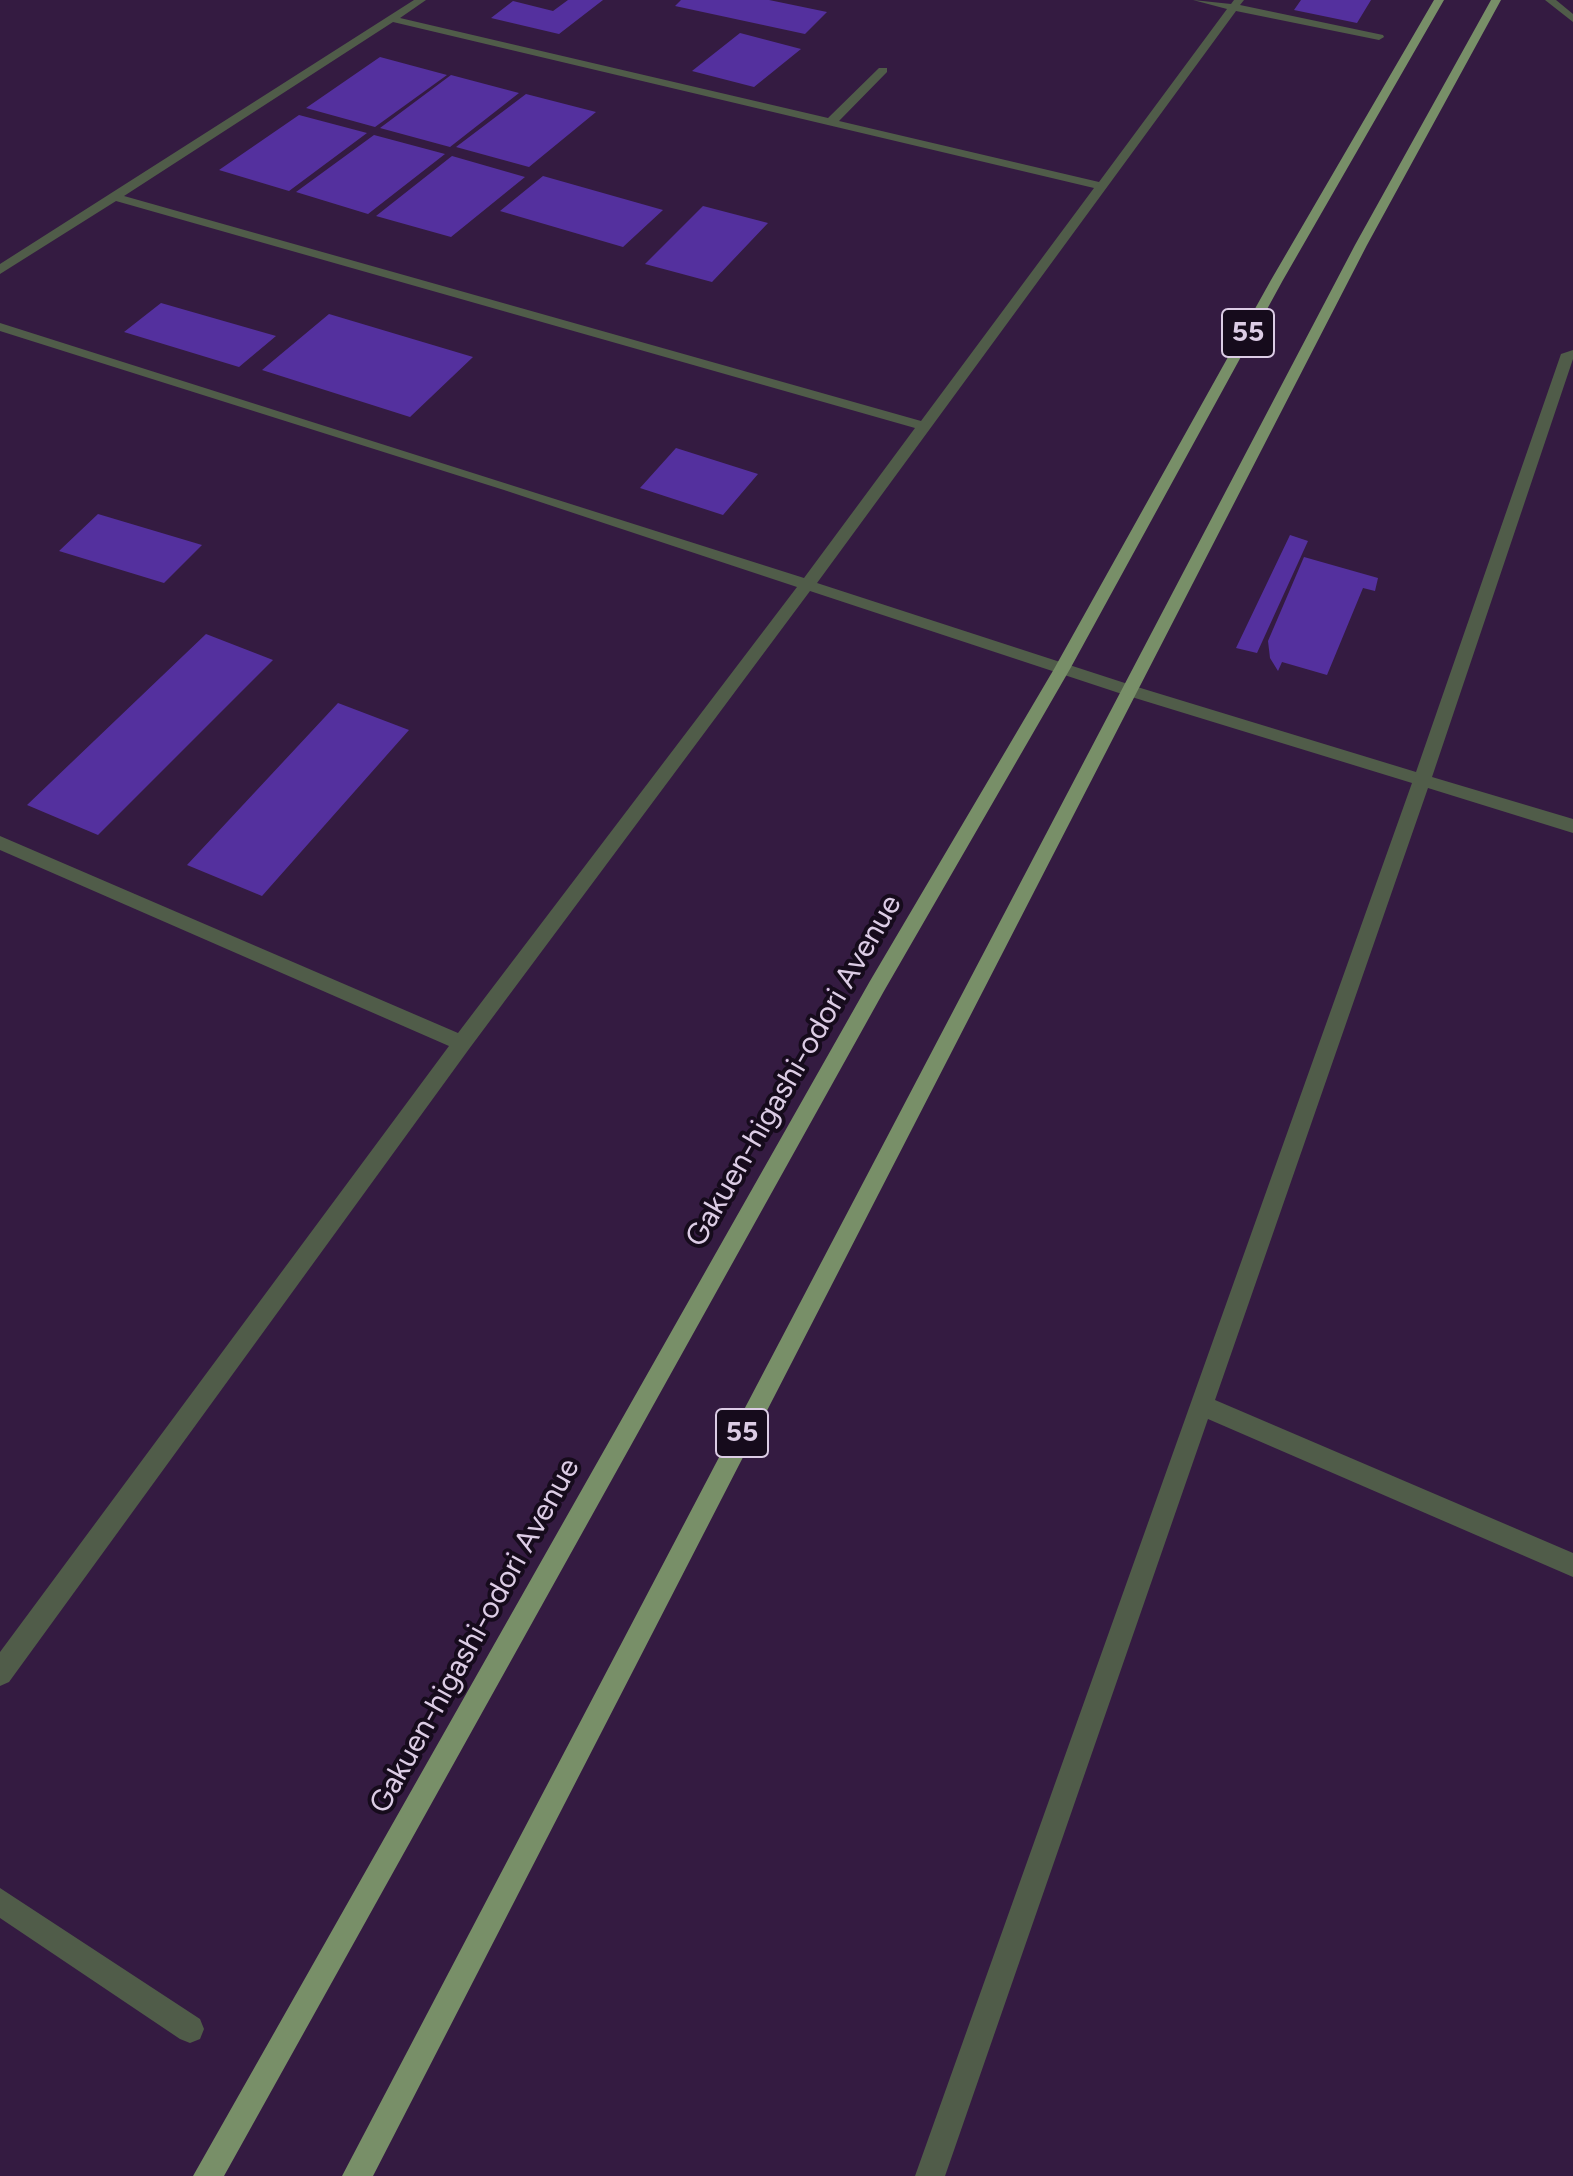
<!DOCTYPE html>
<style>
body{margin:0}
canvas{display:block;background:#341b41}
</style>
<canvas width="1573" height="2176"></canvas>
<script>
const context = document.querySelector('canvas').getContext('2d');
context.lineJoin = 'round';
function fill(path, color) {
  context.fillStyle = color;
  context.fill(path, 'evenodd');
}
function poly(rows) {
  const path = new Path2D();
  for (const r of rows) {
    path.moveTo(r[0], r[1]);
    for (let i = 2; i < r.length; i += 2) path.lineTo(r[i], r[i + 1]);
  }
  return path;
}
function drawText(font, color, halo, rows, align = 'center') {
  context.font = font + ' Figtree,sans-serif';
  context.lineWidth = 8;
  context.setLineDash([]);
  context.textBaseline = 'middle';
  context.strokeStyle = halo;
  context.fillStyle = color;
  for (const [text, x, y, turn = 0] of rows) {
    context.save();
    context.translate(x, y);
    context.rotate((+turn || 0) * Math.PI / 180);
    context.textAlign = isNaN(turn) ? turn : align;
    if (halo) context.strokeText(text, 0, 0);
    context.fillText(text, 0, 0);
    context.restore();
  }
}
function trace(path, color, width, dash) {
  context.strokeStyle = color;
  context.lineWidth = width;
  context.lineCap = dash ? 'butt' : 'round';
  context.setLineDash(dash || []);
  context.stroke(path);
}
fill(poly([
 [568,0,603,0,559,34,491,18,513,1,553,11],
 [681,0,769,0,827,12,805,34,675,6],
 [1301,0,1371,0,1357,23,1294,10],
 [740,33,801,49,754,87,692,71],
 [380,57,447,75,375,127,306,108],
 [451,75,519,93,450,147,380,128],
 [526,94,596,112,529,167,456,147],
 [299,115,367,133,289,191,219,170],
 [374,135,445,154,368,214,296,192],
 [452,156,525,177,451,237,376,216],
 [543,176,663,210,623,247,500,211],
 [703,206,768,223,712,282,645,264],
 [161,303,276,336,239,367,124,332],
 [329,314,473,357,410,417,262,370],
 [676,448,758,474,723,515,640,488],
 [98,514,202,545,164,583,59,551],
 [1290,535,1308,541,1257,653,1236,648],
 [1304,557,1378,578,1375,591,1363,588,1327,675,1282,662,1278,671,1270,658,1268,641],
 [206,634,273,660,98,835,27,805],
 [338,703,409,730,262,896,187,865]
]), '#54309e');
fill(poly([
 [414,0,426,0,400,18,828,118,879,68,887,68,887,72,839,121,1099,182,1227,9,1193,0,1231,4,1234,0,1244,0,1240,5,1383,35,1384,37,1379,40,1236,11,817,583,1134,686,1416,772,1561,354,1573,350,1573,359,1432,777,1573,819,1573,833,1428,788,1215,1400,1573,1553,1573,1577,1208,1419,945,2176,915,2176,1412,783,1122,694,810,591,469,1049,9,1682,0,1686,0,1652,449,1046,0,850,0,836,458,1033,797,587,504,490,0,331,0,323,804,578,915,428,116,201,0,274,0,264,414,0],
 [393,22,1094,188,921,421,124,196,393,22],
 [1545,0,1556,0,1573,14,1573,22,1545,0],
 [0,1888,200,2019,204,2029,200,2039,190,2043,180,2039,0,1918,0,1888]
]), '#505c49');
fill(poly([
 [1434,0,1444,0,1283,280,1070,669,884,991,224,2176,193,2176,870,981,1054,669,1271,280,1434,0],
 [1491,0,1501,0,1367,245,373,2176,342,2176,1355,245,1491,0]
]), '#788f68');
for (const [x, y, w] of [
 [1248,333,52],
 [742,1433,52]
]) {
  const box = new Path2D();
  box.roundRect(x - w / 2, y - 24, w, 48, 6);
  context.fillStyle = '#160b1c';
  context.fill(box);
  trace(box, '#dccce5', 2);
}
drawText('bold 28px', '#dccce5', null, [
 ["55",1248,333],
 ["55",742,1433]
]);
drawText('30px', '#dccce5', '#160b1c', [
 ["Gakuen-higashi-odori Avenue",794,1071,-60],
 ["Gakuen-higashi-odori Avenue",475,1636,-61]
]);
</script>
